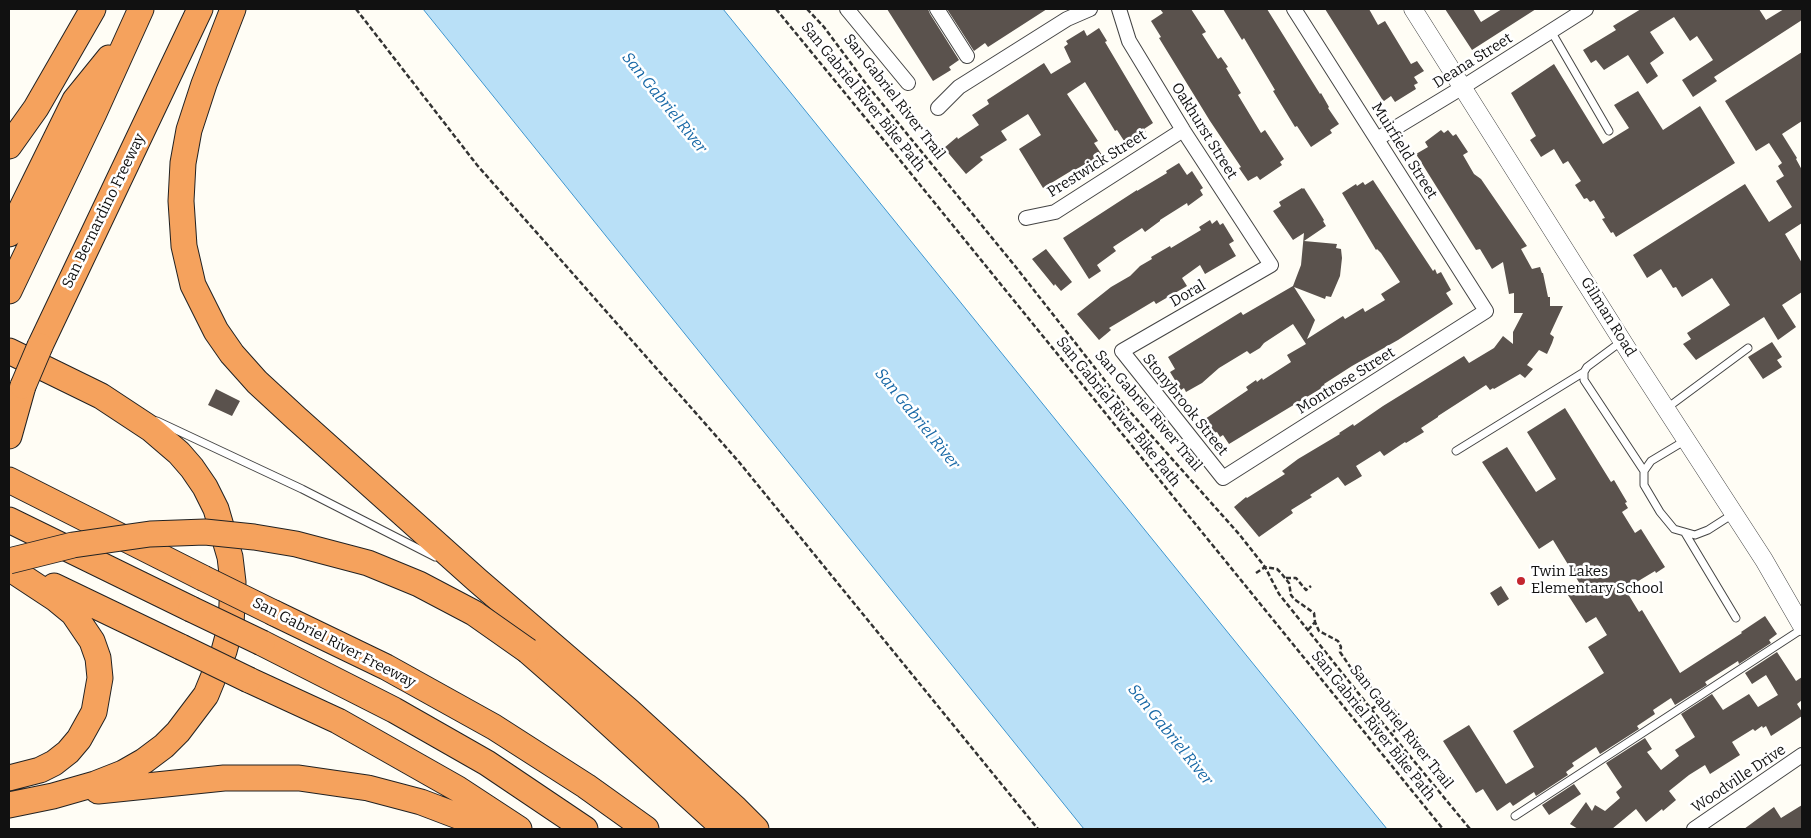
<!DOCTYPE html>
<style>
body{margin:0}
#map{position:relative;width:1811px;height:838px;overflow:hidden;background:#fffdf5;font-family:Bitter,serif}
canvas{display:block}
.frame{position:absolute;inset:0;border:10px solid #111;pointer-events:none}
</style>
<div id="map">
<canvas width="1811" height="838"></canvas>
<div class="frame"></div>
</div>
<script>
const context = document.querySelector('canvas').getContext('2d');
context.lineJoin = 'round';
function fill(path, color) {
  context.fillStyle = color;
  context.fill(path, 'evenodd');
}
function poly(rows) {
  const path = new Path2D();
  for (const r of rows) {
    path.moveTo(r[0], r[1]);
    for (let i = 2; i < r.length; i += 2) path.lineTo(r[i], r[i + 1]);
  }
  return path;
}
function trace(path, color, width, dash) {
  context.strokeStyle = color;
  context.lineWidth = width;
  context.lineCap = dash ? 'butt' : 'round';
  context.setLineDash(dash || []);
  context.stroke(path);
}
function drawText(font, color, halo, rows, align = 'center') {
  context.font = font + ' Bitter,serif';
  context.lineWidth = 5;
  context.setLineDash([]);
  context.textBaseline = 'middle';
  context.strokeStyle = halo;
  context.fillStyle = color;
  for (const [text, x, y, turn = 0] of rows) {
    context.save();
    context.translate(x, y);
    context.rotate((+turn || 0) * Math.PI / 180);
    context.textAlign = isNaN(turn) ? turn : align;
    if (halo) context.strokeText(text, 0, 0);
    context.fillText(text, 0, 0);
    context.restore();
  }
}
const water = poly([
 [423,9,723,9,1387,829,1084,829,423,9]
]);
fill(water, '#b9e0f7');
trace(water, '#3f96cf', 1);
fill(poly([
 [887,9,928,9,930,14,959,60,949,67,951,70,933,81],
 [947,9,1047,9,988,47,985,43,974,51],
 [1160,9,1191,9,1206,32,1202,34,1218,59,1221,57,1228,67,1226,68,1241,93,1238,95,1261,133,1265,130,1284,159,1280,162,1282,165,1260,180,1257,176,1248,181,1239,168,1241,167,1210,121,1159,38,1161,37,1151,21,1163,13],
 [1223,9,1267,9,1320,94,1321,93,1329,107,1328,108,1339,124,1330,130,1332,133,1311,147,1297,126,1295,127,1273,91,1275,90,1244,38,1242,40],
 [1325,9,1369,9,1378,25,1385,21,1411,64,1417,61,1424,71,1414,77,1418,83,1414,85,1416,89,1395,102,1391,96,1384,101,1382,99],
 [1445,9,1473,9,1481,22,1502,9,1536,9,1472,50],
 [1641,9,1759,9,1766,20,1784,9,1802,9,1802,20,1714,77,1717,81,1693,97,1682,80,1713,60,1697,36,1690,41,1674,17,1650,32,1664,53,1650,63,1658,76,1647,84,1628,55,1604,70,1596,60,1591,63,1583,50,1616,30,1613,26],
 [1099,28,1107,41,1105,42,1153,123,1144,129,1146,132,1140,135,1142,138,1128,147,1117,130,1115,131,1085,82,1067,94,1098,141,1094,143,1102,155,1071,172,1071,171,1043,188,1019,149,1041,135,1028,114,1001,131,1007,140,980,157,983,160,966,174,944,148,957,137,958,139,979,125,972,115,989,104,987,100,1044,63,1051,74,1071,62,1064,47,1068,44,1066,41,1084,30,1087,36],
 [1802,52,1802,121,1782,134,1797,158,1796,159,1802,170,1802,223,1785,234,1802,263,1802,292,1782,305,1796,327,1778,340,1764,317,1696,360,1683,344,1691,339,1687,333,1730,305,1712,278,1682,297,1676,287,1673,288,1661,269,1647,278,1633,255,1745,184,1769,222,1792,207,1776,181,1784,176,1778,166,1782,163,1769,143,1756,151,1725,101],
 [1554,64,1603,144,1629,128,1614,105,1638,91,1663,130,1700,106,1735,163,1616,237,1613,232,1611,233,1602,219,1605,218,1594,200,1590,202,1587,198,1584,199,1575,185,1581,181,1568,161,1563,164,1554,149,1541,157,1530,140,1536,136,1511,93],
 [1441,130,1444,133,1448,130,1453,136,1456,134,1468,152,1463,155,1474,174,1481,179,1527,246,1521,249,1532,269,1540,267,1542,273,1543,273,1548,297,1550,297,1550,306,1563,306,1550,334,1554,337,1552,343,1547,354,1539,350,1527,365,1533,369,1525,378,1520,374,1494,389,1493,388,1490,390,1486,385,1438,416,1438,417,1421,428,1424,432,1406,443,1405,442,1384,456,1380,451,1356,466,1362,476,1345,486,1338,477,1310,495,1312,497,1291,510,1293,513,1259,537,1234,507,1246,497,1247,498,1285,474,1282,471,1298,459,1340,434,1339,433,1353,424,1354,426,1383,406,1464,356,1469,363,1494,348,1503,336,1513,344,1513,332,1523,313,1514,313,1514,293,1509,294,1503,262,1492,269,1480,249,1476,250,1416,154,1428,147,1425,142],
 [1179,163,1187,175,1192,171,1203,188,1200,190,1203,195,1188,206,1187,203,1160,220,1160,221,1145,232,1142,228,1113,247,1116,251,1097,265,1101,271,1089,279,1063,238,1137,190,1137,191,1167,173,1166,171],
 [1373,180,1433,271,1435,269,1437,274,1441,272,1451,290,1446,293,1453,304,1398,340,1352,366,1324,384,1325,386,1229,444,1223,435,1220,437,1217,432,1214,433,1205,419,1248,390,1246,387,1256,380,1257,382,1262,378,1263,380,1291,362,1287,355,1306,344,1293,324,1264,343,1260,348,1250,354,1247,351,1219,368,1202,383,1186,392,1184,388,1181,390,1170,372,1175,369,1168,357,1241,312,1243,315,1293,286,1301,265,1304,233,1293,240,1273,211,1281,206,1279,202,1302,188,1303,189,1304,188,1324,220,1323,221,1326,226,1304,241,1337,244,1336,248,1341,249,1342,258,1340,276,1331,297,1326,296,1325,299,1294,287,1315,320,1307,339,1343,316,1345,319,1363,308,1365,312,1385,300,1381,294,1400,282,1381,253,1377,249,1376,250,1342,193,1356,184,1357,186,1363,182,1365,185],
 [1210,220,1212,224,1217,220,1220,225,1223,223,1234,241,1229,244,1236,256,1205,274,1200,265,1182,278,1187,286,1156,304,1154,301,1109,328,1111,330,1099,340,1077,314,1111,287,1130,276,1140,266,1152,259,1151,257,1170,246,1171,248,1201,230,1199,227],
 [1046,249,1072,282,1061,291,1055,284,1054,286,1032,259],
 [1772,342,1782,357,1777,360,1782,367,1763,379,1748,357],
 [216,389,240,401,232,416,208,405],
 [1565,408,1611,482,1614,480,1627,502,1625,503,1628,508,1622,512,1635,533,1641,529,1665,567,1656,573,1655,571,1625,589,1639,612,1642,610,1680,673,1742,633,1741,632,1765,616,1777,634,1769,640,1771,643,1739,664,1738,661,1705,682,1707,685,1675,705,1671,698,1653,710,1655,714,1637,726,1639,729,1600,754,1596,747,1572,763,1574,766,1566,772,1568,775,1536,796,1534,792,1513,806,1510,802,1497,811,1483,789,1476,793,1443,741,1469,725,1506,784,1534,767,1513,731,1604,673,1588,647,1607,635,1596,617,1586,623,1566,592,1580,584,1553,540,1539,549,1482,462,1507,447,1536,492,1556,479,1527,432],
 [1501,586,1509,599,1498,606,1490,593],
 [1777,652,1796,681,1802,677,1802,700,1797,704,1802,712,1802,716,1771,736,1766,726,1763,728,1762,726,1755,731,1753,729,1732,742,1740,755,1710,774,1705,765,1689,775,1669,791,1676,800,1663,811,1662,809,1646,822,1636,809,1612,829,1578,829,1570,824,1586,802,1592,811,1595,805,1605,811,1620,798,1616,792,1622,787,1606,763,1645,738,1652,749,1647,752,1661,770,1679,756,1675,750,1695,737,1681,714,1712,694,1723,710,1749,694,1758,707,1778,695,1766,675,1752,684,1745,673],
 [1574,784,1581,794,1549,815,1542,805],
 [1802,805,1802,829,1744,829,1774,807,1781,818]
]), '#5a524d');
const service = poly([
 [1551,31,1609,131],
 [1622,341,1587,367,1584,372,1584,380,1644,471],
 [1667,408,1748,348],
 [157,421,302,489,435,557],
 [1686,440,1651,461,1644,471,1644,485,1660,512,1674,529,1695,535,1708,530,1733,514],
 [1456,451,1584,372],
 [1685,533,1736,618],
 [1515,816,1802,629]
]);
const minor = poly([
 [847,9,908,83],
 [937,9,967,56],
 [1119,9,1129,41,1183,130,1271,265,1122,351,1223,478,1486,311,1294,9],
 [938,108,959,87,1067,19,1090,9],
 [1377,139,1463,87,1586,9],
 [1026,218,1055,212,1183,130],
 [1694,829,1802,755]
]);
const tertiary = poly([
 [1413,9,1633,358,1764,560,1802,626]
]);
const motorway = poly([
 [233,9,204,84,189,130,183,163,181,201,184,246,193,285,216,331,232,354,257,382,296,418,477,580,629,711,736,809,756,829],
 [9,146,36,108,93,9],
 [9,234,75,100,109,58],
 [9,291,94,113,141,9],
 [40,346,200,9],
 [9,351,101,396,151,429,179,453,192,468,205,487,216,509,230,557,233,582,231,625,224,651,206,695,178,732,164,746,144,761,123,773,95,784,53,796,9,805],
 [9,436,23,386],
 [9,480,203,578],
 [9,520,191,609],
 [9,568,56,599,73,613,92,641,98,658,100,678,94,712,79,739,68,752,54,763,40,770,9,778],
 [54,586,181,647],
 [274,613,386,667,494,727,586,786,646,829],
 [262,643,394,710,487,763,585,829],
 [528,651,576,693,725,829],
 [249,680,338,721,458,789,519,829],
 [98,791,224,778,299,778,368,788,421,802,471,821,489,829]
]);
trace(service, '#444', 9);
trace(minor, '#444', 16);
trace(tertiary, '#444', 19);
trace(motorway, '#222', 27);
trace(poly([
 [356,9,477,165,739,462,1038,829],
 [776,9,895,154,1443,829],
 [807,9,824,27,867,85,1015,266,1124,405,1239,534,1265,567,1279,594,1371,709,1470,829],
 [1256,573,1265,567,1277,569,1281,573,1289,583,1291,595,1294,599,1314,613,1315,622,1319,631,1338,641,1341,647,1340,652,1353,671,1365,676,1369,680,1372,693,1376,699,1392,708,1397,714,1400,720,1400,725,1391,734],
 [1286,578,1296,578,1306,590,1311,586],
 [1308,630,1315,622],
 [1371,709,1382,703]
]), '#333', 2.5, [5, 2.5]);
trace(service, '#fff', 7);
trace(minor, '#fff', 14);
trace(tertiary, '#fff', 18);
trace(motorway, '#f5a25d', 25);
const motorwayBridge = poly([
 [23,386,40,346],
 [9,561,73,545,150,534,205,532,254,537,296,544,368,563,419,584,474,613,528,651],
 [203,578,274,613],
 [191,609,262,643],
 [181,647,249,680]
]);
trace(motorwayBridge, '#222', 27, []);
trace(motorwayBridge, '#f5a25d', 25);
for (const [x, y, r, color] of [
 [1521,581,5,"#c4262e"]
]) {
  const dot = new Path2D();
  dot.arc(x, y, r, 0, 2 * Math.PI);
  context.fillStyle = color;
  context.fill(dot);
  trace(dot, '#fff', 2);
}
drawText('15px', '#111', '#fff', [
 ["Deana Street",1473,61,-32],
 ["San Gabriel River Bike Path",863,97,51],
 ["San Gabriel River Trail",894,97,52],
 ["Oakhurst Street",1204,131,58],
 ["Muirfield Street",1404,151,58],
 ["Prestwick Street",1097,164,-32],
 ["San Bernardino Freeway",104,211,-64],
 ["Doral",1188,294,-30],
 ["Gilman Road",1608,317,58],
 ["Montrose Street",1346,381,-32],
 ["Stonybrook Street",1185,405,51],
 ["San Gabriel River Trail",1148,411,49],
 ["San Gabriel River Bike Path",1118,412,51],
 ["San Gabriel River Freeway",334,643,27],
 ["San Gabriel River Bike Path",1373,726,51],
 ["San Gabriel River Trail",1401,727,51],
 ["Woodville Drive",1739,779,-34]
]);
drawText('15px', '#111', '#fff', [
 ["Twin Lakes",1531,572],
 ["Elementary School",1531,589]
], 'left');
drawText('italic 16px', '#1768a6', '#fff', [
 ["San Gabriel River",664,103,51],
 ["San Gabriel River",917,419,51],
 ["San Gabriel River",1170,735,51]
]);
</script>
